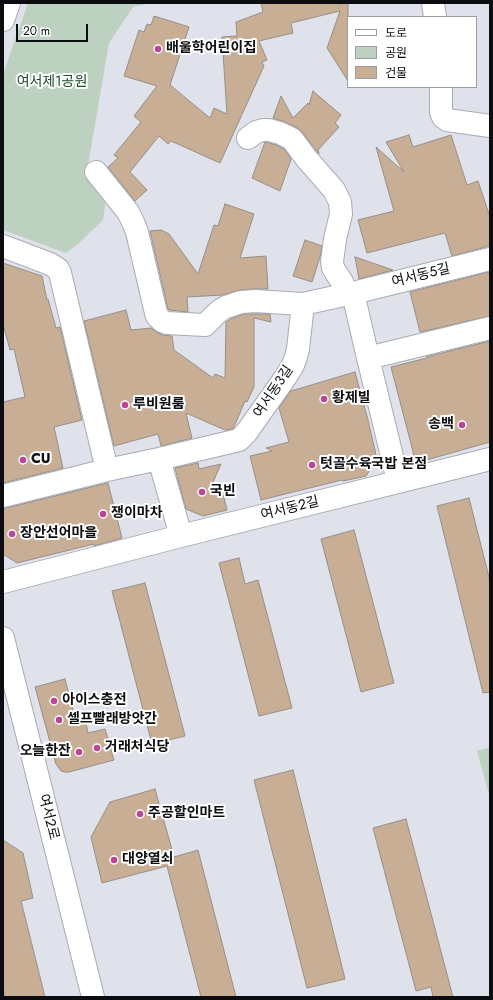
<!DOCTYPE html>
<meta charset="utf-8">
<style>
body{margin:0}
#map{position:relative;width:493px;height:1000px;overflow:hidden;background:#dfe2eb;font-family:Jost,"Noto Sans KR",sans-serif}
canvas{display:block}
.frame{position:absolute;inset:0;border:4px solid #0c0d10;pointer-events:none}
.legend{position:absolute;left:347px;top:16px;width:130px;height:72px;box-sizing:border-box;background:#fff;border:1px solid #9e9e9f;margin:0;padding:5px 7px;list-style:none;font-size:12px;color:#0c0d10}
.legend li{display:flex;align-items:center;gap:8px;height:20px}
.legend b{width:20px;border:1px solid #9e9e9f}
.scale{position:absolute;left:16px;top:24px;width:72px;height:18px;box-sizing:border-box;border:2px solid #0c0d10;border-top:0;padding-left:5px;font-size:12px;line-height:14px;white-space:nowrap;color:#0c0d10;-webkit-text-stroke:3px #fff;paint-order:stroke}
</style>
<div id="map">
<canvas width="493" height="1000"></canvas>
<div class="frame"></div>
<ul class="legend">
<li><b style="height:5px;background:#fff"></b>도로</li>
<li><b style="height:11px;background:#bcd1c0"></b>공원</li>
<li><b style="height:11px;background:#c9ae96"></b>건물</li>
</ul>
<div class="scale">20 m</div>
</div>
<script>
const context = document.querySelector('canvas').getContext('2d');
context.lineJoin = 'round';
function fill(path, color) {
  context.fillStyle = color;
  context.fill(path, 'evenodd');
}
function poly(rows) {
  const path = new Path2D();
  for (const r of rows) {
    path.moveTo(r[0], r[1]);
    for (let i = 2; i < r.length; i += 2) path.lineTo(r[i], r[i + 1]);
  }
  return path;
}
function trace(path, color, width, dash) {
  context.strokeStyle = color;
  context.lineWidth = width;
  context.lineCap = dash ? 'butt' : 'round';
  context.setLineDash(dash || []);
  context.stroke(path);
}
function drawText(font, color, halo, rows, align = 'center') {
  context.font = font + ' Jost,"Noto Sans KR",sans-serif';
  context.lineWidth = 4;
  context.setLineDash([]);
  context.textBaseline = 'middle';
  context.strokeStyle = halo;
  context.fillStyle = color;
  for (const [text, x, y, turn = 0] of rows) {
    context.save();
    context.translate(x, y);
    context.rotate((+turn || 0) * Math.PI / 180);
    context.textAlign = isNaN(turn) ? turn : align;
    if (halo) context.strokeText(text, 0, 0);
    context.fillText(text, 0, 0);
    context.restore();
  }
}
fill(poly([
 [28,3,151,3,133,7,109,43,88,165,106,199,103,220,79,243,66,253,3,230,3,74],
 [490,747,490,798,477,751]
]), '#bcd1c0');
const building = poly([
 [261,3,341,3,341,5,342,3,348,3,348,81,327,48,340,11,291,23,293,33,259,41,267,60,262,62,264,66,220,163,171,141,168,144,159,136,130,172,147,190,135,201,108,167,118,158,114,155,141,122,134,116,157,86,124,76,139,30,144,32,147,24,151,25,154,16,189,27,170,85,210,118,214,108,227,114,222,37,237,36,236,22,263,12,261,3],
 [313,91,341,115,335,123,339,127,318,150,319,154,302,132,298,128,285,122,273,118,281,96,293,118,308,103,309,105,313,91],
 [409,135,413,147,451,135,467,185,478,181,490,217,490,245,482,248,452,256,445,233,367,253,358,220,394,211,376,147,404,172,386,142,409,135],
 [265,142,276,145,284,149,291,159,280,191,252,178,265,142],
 [225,204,254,214,240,258,266,256,268,289,254,289,240,290,223,295,187,297,188,312,169,310,168,309,150,231,161,230,169,234,198,274,214,225,218,226,225,204],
 [305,240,322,246,320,257,312,282,293,276,305,240],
 [355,257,393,270,359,279,355,257],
 [3,263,42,276,47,300,48,299,56,328,60,327,82,420,54,427,63,468,3,483,3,402,25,397,14,349,10,350,3,324,3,263],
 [489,272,490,277,490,316,420,332,410,292,489,272],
 [126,310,131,330,151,328,157,332,162,335,172,336,174,350,213,378,215,374,225,378,226,322,231,319,243,314,270,314,271,322,254,318,254,387,247,402,245,401,233,429,225,430,186,413,192,438,161,446,158,434,114,446,84,321,126,310],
 [490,341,490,442,416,463,391,367,427,358,426,357,490,341],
 [355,372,368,420,377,459,366,476,343,481,342,480,261,500,250,456,272,451,266,448,289,442,279,408,290,392,291,391,355,372],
 [198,463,199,469,221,464,210,489,213,491,220,482,227,510,203,516,186,509,175,468,198,463],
 [108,483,122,538,94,546,94,544,17,563,3,554,3,508,6,508,108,483],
 [469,498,490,581,490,692,483,693,437,506,469,498],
 [354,530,394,683,361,692,321,539,354,530],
 [239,558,245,584,258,580,292,708,259,716,219,563,239,558],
 [145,583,185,736,152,744,112,591,145,583],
 [65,679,77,726,86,723,88,733,105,729,114,760,69,772,65,772,61,771,56,764,35,687,65,679],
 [293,770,345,979,307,988,254,780,293,770],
 [155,789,174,857,198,850,236,997,201,997,167,866,102,883,91,837,110,802,155,789],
 [406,819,453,997,433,997,431,987,416,991,373,828,406,819],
 [3,840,23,853,33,898,21,901,45,997,5,997,3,989,3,840]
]);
fill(building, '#c9ae96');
trace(building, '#958e87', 1);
const minor = poly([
 [433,3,435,17],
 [3,20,9,3],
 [441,87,441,112,443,117,447,120,490,126],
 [248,138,256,132,263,130,269,130,280,133,292,139,306,158,334,190,340,202,341,214,335,239,332,262,333,268,342,282,347,295],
 [96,172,128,212,133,222,137,232,156,313,157,316,162,321,167,323,205,325,217,313,222,309,226,307,241,302,255,301,303,304],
 [3,246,50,264,58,269,60,273,107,470,159,459,239,440,246,433,285,378,293,365,296,357,298,349,303,304,353,293,368,358,490,328],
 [353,293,490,259],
 [368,358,398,481],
 [159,459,181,536],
 [3,496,107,470],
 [3,582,181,536,490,459],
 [3,638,93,997]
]);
trace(minor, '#a8abb4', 24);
trace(minor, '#fff', 22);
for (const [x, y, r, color] of [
 [158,49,4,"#be4498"],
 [324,399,4,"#be4498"],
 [125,405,4,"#be4498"],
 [462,425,4,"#be4498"],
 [23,460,4,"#be4498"],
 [312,465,4,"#be4498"],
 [202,492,4,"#be4498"],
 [103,514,4,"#be4498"],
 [12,534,4,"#be4498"],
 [54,701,4,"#be4498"],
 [59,720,4,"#be4498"],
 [97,748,4,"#be4498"],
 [79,752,4,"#be4498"],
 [140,814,4,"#be4498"],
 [114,860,4,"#be4498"]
]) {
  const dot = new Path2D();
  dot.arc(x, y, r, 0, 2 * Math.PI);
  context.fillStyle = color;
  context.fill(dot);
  trace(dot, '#fff', 1.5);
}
drawText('bold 14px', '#0c0d10', '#fff', [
 ["배울학어린이집",166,49],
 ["황제빌",332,399],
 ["루비원룸",133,405],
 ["송백",454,425,"right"],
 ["CU",31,460],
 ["텃골수육국밥 본점",320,465],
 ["국빈",210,492],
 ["쟁이마차",111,514],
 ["장안선어마을",20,534],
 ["아이스충전",62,701],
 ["셀프빨래방앗간",67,720],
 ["거래처식당",105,748],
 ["오늘한잔",71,752,"right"],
 ["주공할인마트",148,814],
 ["대양열쇠",122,860]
], 'left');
drawText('14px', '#1d4b2a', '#fff', [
 ["여서제1공원",52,83]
]);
drawText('14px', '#0c0d10', '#fff', [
 ["여서동5길",421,276,-14],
 ["여서동3길",274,392,-56],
 ["여서동2길",290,509,-14],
 ["여서2로",48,817,76]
]);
</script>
